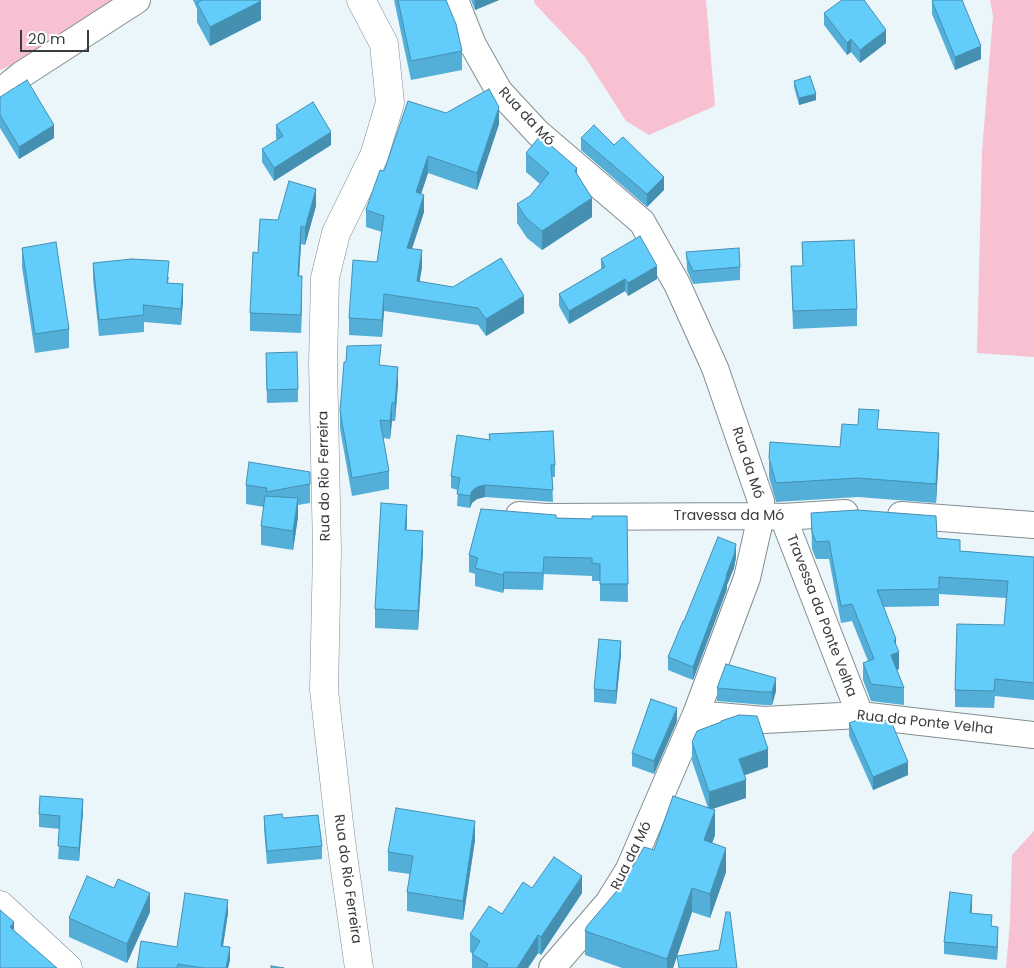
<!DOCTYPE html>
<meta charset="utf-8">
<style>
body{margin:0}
#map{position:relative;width:1034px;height:968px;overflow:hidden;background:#ebf6fb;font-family:Poppins,sans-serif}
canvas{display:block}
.scale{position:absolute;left:20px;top:30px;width:69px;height:22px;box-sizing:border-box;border:2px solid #383c3e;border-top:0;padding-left:6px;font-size:15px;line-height:18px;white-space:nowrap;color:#383c3e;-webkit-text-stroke:4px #fff;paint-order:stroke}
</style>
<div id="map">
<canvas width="1034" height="968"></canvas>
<div class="scale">20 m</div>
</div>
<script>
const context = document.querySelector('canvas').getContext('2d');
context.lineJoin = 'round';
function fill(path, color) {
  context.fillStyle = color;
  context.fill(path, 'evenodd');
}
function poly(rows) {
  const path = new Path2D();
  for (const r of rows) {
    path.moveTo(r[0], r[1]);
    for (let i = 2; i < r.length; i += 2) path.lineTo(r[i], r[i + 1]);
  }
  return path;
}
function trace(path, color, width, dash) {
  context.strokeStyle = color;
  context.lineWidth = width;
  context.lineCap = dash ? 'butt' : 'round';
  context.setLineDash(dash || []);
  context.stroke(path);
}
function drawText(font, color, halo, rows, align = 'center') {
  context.font = font + ' Poppins,sans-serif';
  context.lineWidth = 4.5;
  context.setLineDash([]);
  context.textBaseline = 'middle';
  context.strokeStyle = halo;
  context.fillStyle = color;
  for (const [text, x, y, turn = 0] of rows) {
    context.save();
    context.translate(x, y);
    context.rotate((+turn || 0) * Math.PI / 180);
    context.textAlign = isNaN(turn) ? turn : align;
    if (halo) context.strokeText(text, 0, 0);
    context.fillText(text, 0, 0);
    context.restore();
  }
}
fill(poly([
 [0,0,115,0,16,63,0,70],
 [534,0,706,0,715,106,649,135,626,121,585,57,535,4],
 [990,0,1034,0,1034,357,977,353,982,152,993,16],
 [1034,831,1034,968,1006,968,1010,921,1012,855]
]), '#f7c1d1');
const street = poly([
 [455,0,473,45,499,91,538,133,642,222,677,284,715,368,761,501,761,516,747,578,696,714,629,869,608,903,552,968],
 [0,92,21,75,137,0],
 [519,515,546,517,761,516,783,517,845,513],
 [901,515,1034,525],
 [783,517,860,715],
 [696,714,764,720,860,715,1034,735]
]);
const secondary = poly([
 [0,905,68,968],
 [359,968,341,841,324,690,327,550,323,363,325,278,336,233,374,156,390,103,384,44,361,0]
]);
trace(street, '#838d92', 28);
trace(secondary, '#838d92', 29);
trace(street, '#fff', 26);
trace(secondary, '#fff', 28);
fill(poly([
 [193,0,260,0,261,20,210,46,197,22,197,9],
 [394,0,446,0,462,51,462,70,411,80],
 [471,0,499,0,475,10],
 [932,1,981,59,955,70,932,14],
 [824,13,886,43,860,63,851,52,847,55,824,25],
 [794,81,816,100,799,105,794,87],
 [0,97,54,138,19,159,0,128],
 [446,113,499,124,477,190,428,173,421,194,424,212,412,248,422,267,419,282,524,313,486,336,478,325,384,311,382,337,349,335,349,318,377,262,382,232,366,227,366,210,384,171],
 [276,125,331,145,274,181,262,162,262,149,277,140,276,138],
 [581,138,614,145,664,190,647,207,581,150],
 [526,153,577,175,592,217,542,250,527,238,517,223,517,204,530,196,540,184,526,172],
 [316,206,305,245,301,244,299,276,302,294,301,333,250,331,250,313,278,220],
 [802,242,857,309,857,326,793,329,791,266,803,266],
 [22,248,69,329,69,348,35,353,22,267],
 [686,252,740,267,740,280,693,284,687,270],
 [601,259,657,279,628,296,625,291,569,324,559,306,559,294,601,269],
 [93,263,169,277,168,283,183,300,181,325,144,322,144,332,99,336,93,279],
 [266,365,298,389,298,402,267,403],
 [380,365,398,384,395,421,392,421,390,439,383,438,389,471,389,489,352,496,340,429,340,411],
 [879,429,939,452,936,503,858,497,776,502,769,477,769,458,840,447],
 [489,434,555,465,555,477,552,477,553,502,485,497,477,499,472,503,470,508,457,506,458,490,451,488,451,476,489,440],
 [310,472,310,503,298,505,298,517,293,550,261,545,261,526,264,507,246,504,246,485],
 [811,513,937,538,960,551,1034,557,1034,700,995,696,994,708,955,707,955,690,1004,625,1006,598,939,594,939,606,884,607,896,646,899,669,897,670,904,688,904,705,871,701,863,680,863,663,868,661,852,621,841,623,829,559,816,559,812,549],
 [627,516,628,602,600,601,600,581,592,581,592,576,544,574,543,590,504,589,503,593,475,586,475,574,469,572,469,555,556,518,592,519],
 [407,524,406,530,423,550,418,630,375,628,375,609],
 [736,557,734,568,727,585,727,589,693,680,668,670,668,657,684,621],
 [621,654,616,704,594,702,594,689],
 [717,688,776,691,772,705,764,705,717,701],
 [677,721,654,774,632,766,632,753],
 [849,723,908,775,873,790,849,736],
 [692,742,768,767,745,775,746,798,712,809,715,835,712,843,726,872,710,918,692,912,673,968,622,968,585,955,585,931,654,850,708,808,692,761],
 [83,812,79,861,58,859,60,829,39,827,39,814],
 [264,816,283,818,322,846,322,859,267,864,264,829],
 [475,840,463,920,407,911,407,892,410,874,388,871,388,852],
 [532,888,582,893,541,955,538,953,528,968,472,968,472,953,470,952,470,934,502,914],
 [972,908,971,913,992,926,998,940,997,960,944,954,944,942],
 [150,912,127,963,69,937,69,918],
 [228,913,223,946,230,960,228,968,137,968,177,947]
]), '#54afd8');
fill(poly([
 [475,0,499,0,475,10],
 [261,1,261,20,210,46,210,27],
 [886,30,886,43,860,63,860,50],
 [851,39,851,52,847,55,847,43],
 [981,46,981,59,955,70,955,57],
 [816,94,816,100,799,105,799,98],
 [499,107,499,124,477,190,477,173],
 [54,125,54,138,19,159,19,147],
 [331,132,331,145,274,181,274,168],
 [428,156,428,173,416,209,416,192],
 [577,168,577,186,575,171],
 [664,177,664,190,647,207,647,194],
 [316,189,316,206,305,245,305,228],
 [424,195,424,212,407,264,407,248],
 [592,198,592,217,542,250,542,231],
 [301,226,301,244,298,293,298,276],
 [422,250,422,267,417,298,417,281],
 [657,266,657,279,628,296,628,283],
 [302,276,302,294,301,333,301,315],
 [625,279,625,291,569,324,569,311],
 [183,284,183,300,181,325,181,309],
 [384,294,384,311,382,337,382,320],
 [524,296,524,313,486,336,486,319],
 [398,367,398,384,395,421,395,403],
 [392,403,392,421,390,439,390,421],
 [939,433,939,452,936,503,936,484],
 [485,485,485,497,477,499,472,503,470,508,470,496,472,491,477,487],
 [298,498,298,517,293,550,293,531],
 [407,505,407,524,405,549,405,530],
 [423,531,423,550,418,630,418,611],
 [736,544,736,557,734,568,727,585,727,589,693,680,693,667],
 [504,572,504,589,503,593,503,575],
 [896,639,896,653,899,652,899,669,891,672,891,655,894,640],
 [621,641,621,654,616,704,616,691],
 [776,678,776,691,772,705,772,692],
 [677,708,677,721,654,774,654,761],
 [768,749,768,767,739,777,739,759],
 [908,762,908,775,873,790,873,777],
 [746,780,746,798,709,810,709,792],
 [83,799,83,812,79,861,79,848],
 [715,810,715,835,704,865,704,840],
 [475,821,475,840,463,920,463,901],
 [726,848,726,872,710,918,710,894],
 [582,876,582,893,541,955,541,937],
 [692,888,692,912,673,968,667,968,667,959],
 [150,893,150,912,127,963,127,944],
 [972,895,972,908,970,926,970,913],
 [228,900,228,913,221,958,221,946],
 [14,922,14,939,10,927],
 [998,927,998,940,997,960,997,947],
 [538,935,538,953,528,968,517,968],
 [230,947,230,960,228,968,226,968]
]), '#458fb0');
const building = poly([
 [202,0,260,0,261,1,210,27,197,3,202,0],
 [398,0,446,0,456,24,462,51,411,61,398,0],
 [842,0,864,0,886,30,860,50,851,39,847,43,824,13,842,0],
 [934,0,962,0,981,46,955,57,932,1,934,0],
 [810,76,816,94,799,98,794,81,810,76],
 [27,80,54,125,19,147,0,115,0,97,27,80],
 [489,89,499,107,477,173,428,156,416,192,424,195,407,248,422,250,417,281,453,287,501,258,524,296,486,319,478,308,384,294,382,320,349,318,353,260,377,262,384,216,366,210,380,170,384,171,408,101,446,113,489,89],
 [313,102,331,132,274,168,262,149,283,136,276,125,313,102],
 [594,125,614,145,623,137,664,177,647,194,581,138,594,125],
 [540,136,577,168,575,171,592,198,542,231,527,219,517,204,530,196,549,173,526,153,540,136],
 [289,181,316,189,305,228,301,226,298,276,302,276,301,315,250,313,253,252,258,253,260,219,278,220,289,181],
 [640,236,657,266,628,283,625,279,569,311,559,294,605,267,601,259,640,236],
 [854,240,857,309,793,311,791,266,803,266,802,242,854,240],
 [56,242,69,329,35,334,22,248,56,242],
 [739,248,740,267,693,271,687,258,686,252,739,248],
 [132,259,169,261,167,283,183,284,181,309,143,305,144,315,99,320,93,263,132,259],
 [381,345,379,365,398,367,395,403,392,403,390,421,380,420,389,471,352,478,340,411,344,362,346,362,347,346,381,345],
 [297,352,298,389,267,390,266,353,297,352],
 [859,409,879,410,877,429,939,433,936,484,858,478,776,483,769,458,770,442,840,447,842,424,858,425,859,409],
 [553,431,555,465,551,465,553,490,485,485,477,487,472,491,470,496,457,494,460,478,451,476,457,435,490,440,489,434,553,431],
 [249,462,310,472,310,484,266,492,267,488,246,485,249,462],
 [265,496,298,498,293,531,261,526,265,496],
 [381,503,407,505,405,530,423,531,418,611,375,609,381,503],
 [481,509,556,515,556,518,592,519,592,516,627,516,628,584,600,584,600,564,592,563,592,558,544,557,543,573,504,572,503,575,475,568,478,558,469,555,481,509],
 [857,510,936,516,937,538,960,540,960,551,1034,557,1034,683,995,679,994,691,955,690,957,624,1004,625,1008,581,939,577,939,589,877,590,896,639,894,640,899,652,891,655,904,688,871,684,863,663,874,659,852,604,841,606,829,541,816,542,812,532,811,513,857,510],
 [718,537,736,544,734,555,726,576,727,576,693,667,668,657,683,621,684,621,718,537],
 [599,639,621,641,616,691,594,689,599,639],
 [726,664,776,678,772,692,764,692,717,688,726,664],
 [651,699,677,708,654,761,632,753,651,699],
 [739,715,757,716,768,749,739,759,746,780,709,792,692,742,697,731,721,722,721,721,739,715],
 [863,718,891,721,908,762,873,777,849,723,863,718],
 [40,796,83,799,79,848,58,846,60,816,39,814,40,796],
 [673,796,715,810,704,840,726,848,710,894,692,888,667,959,585,931,587,926,621,886,644,847,654,850,673,796],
 [396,808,475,821,463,901,407,892,413,856,388,852,396,808],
 [282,814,283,818,318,815,322,846,267,851,264,816,282,814],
 [554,857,582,876,541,937,538,935,517,968,486,968,488,964,472,954,480,941,470,934,489,906,502,914,523,882,532,888,554,857],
 [87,876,114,888,118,879,150,893,127,944,69,918,87,876],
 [950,892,972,895,970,913,992,915,991,926,998,927,997,947,944,942,950,892],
 [185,893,228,900,221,946,230,947,226,968,203,968,178,964,177,968,137,968,141,941,177,947,185,893],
 [0,910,14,922,10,927,57,968,0,968,0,910],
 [726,912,730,912,737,968,679,968,677,956,719,950,726,912],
 [271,966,284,968,271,968,271,966]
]);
fill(building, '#62ccfb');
trace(building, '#458fb0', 1);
drawText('14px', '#383c3e', '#fff', [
 ["Rua da Mó",526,117,47],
 ["Rua da Mó",747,463,72],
 ["Rua do Rio Ferreira",325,476,-91],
 ["Travessa da Mó",729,516],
 ["Travessa da Ponte Velha",821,616,69],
 ["Rua da Ponte Velha",925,723,6],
 ["Rua da Mó",632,856,-64],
 ["Rua do Rio Ferreira",347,879,82]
]);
</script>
